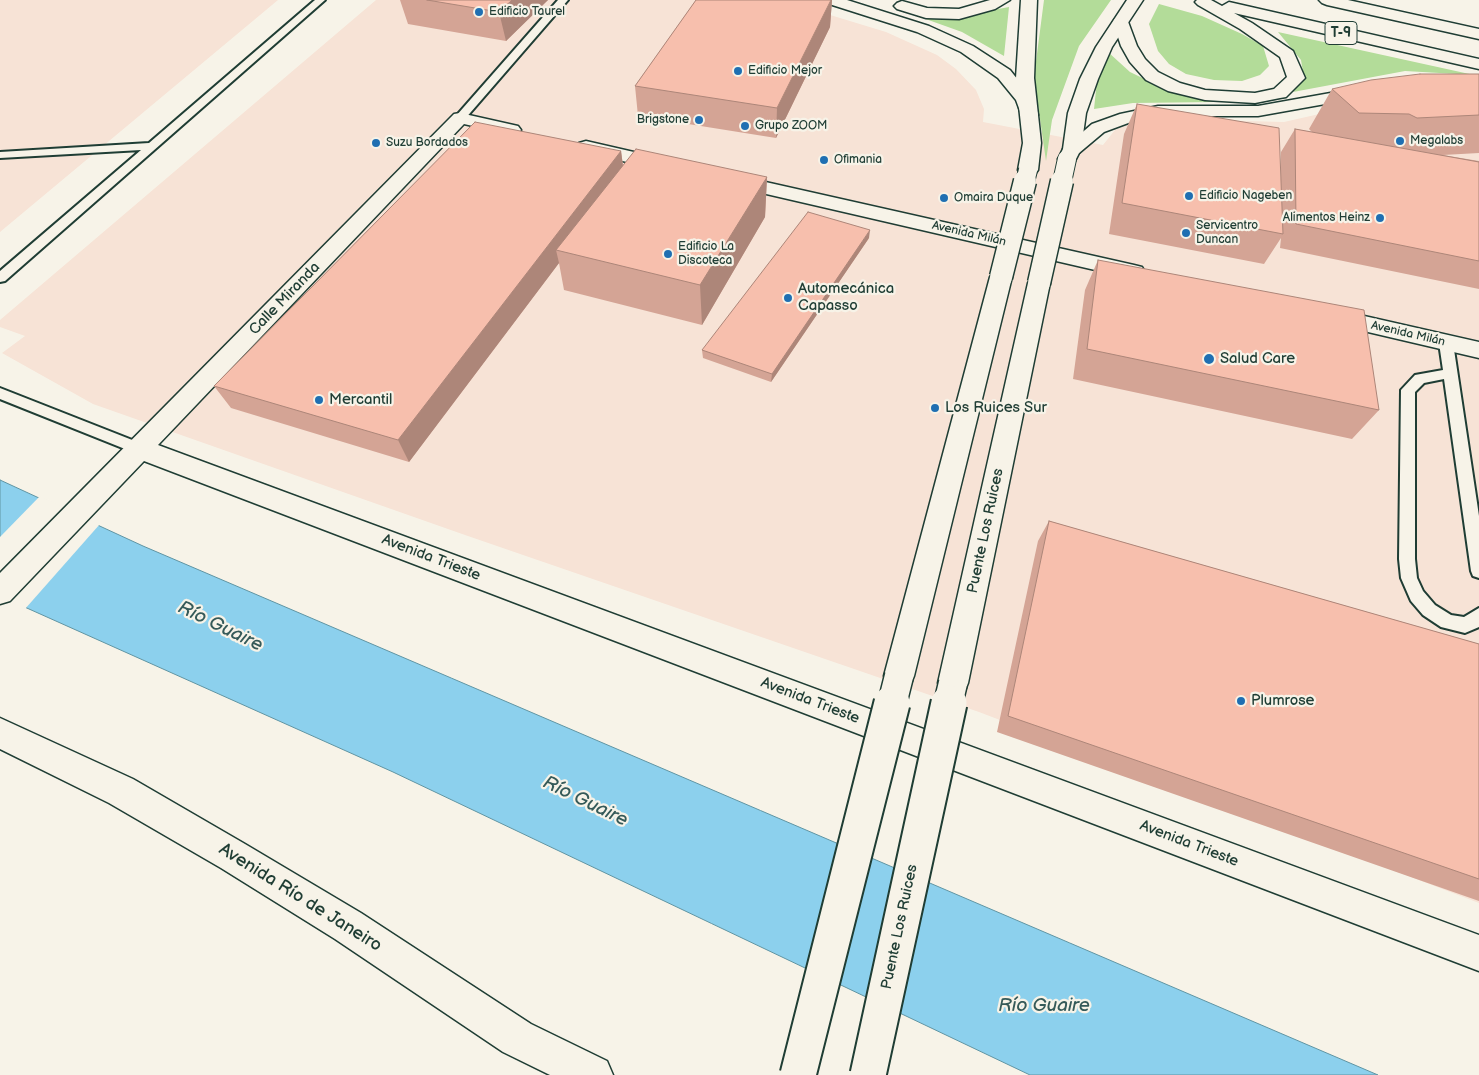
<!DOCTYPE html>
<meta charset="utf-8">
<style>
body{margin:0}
canvas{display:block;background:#f7f3e8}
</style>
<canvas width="1479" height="1075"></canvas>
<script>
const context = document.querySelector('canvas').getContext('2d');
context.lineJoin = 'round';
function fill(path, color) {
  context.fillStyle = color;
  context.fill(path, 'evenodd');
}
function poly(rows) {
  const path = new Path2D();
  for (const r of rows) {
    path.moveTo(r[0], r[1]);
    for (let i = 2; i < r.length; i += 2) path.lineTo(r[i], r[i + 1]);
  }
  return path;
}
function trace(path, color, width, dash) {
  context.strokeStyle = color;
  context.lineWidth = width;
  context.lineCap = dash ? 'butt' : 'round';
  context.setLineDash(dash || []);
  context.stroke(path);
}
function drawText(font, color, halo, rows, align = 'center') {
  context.font = font + ' "Balsamiq Sans",sans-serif';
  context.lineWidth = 4.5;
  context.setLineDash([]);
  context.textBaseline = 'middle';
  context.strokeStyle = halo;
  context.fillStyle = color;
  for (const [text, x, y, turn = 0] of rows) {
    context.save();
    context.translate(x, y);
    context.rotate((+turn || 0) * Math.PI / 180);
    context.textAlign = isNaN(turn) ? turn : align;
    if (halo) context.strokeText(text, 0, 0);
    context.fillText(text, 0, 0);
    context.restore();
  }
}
fill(poly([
 [0,0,278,0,0,232],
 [376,0,781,0,886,32,937,55,956,69,976,90,984,109,983,122,1103,145,1115,130,1134,122,1167,119,1284,122,1359,105,1479,98,1479,903,979,712,465,535,93,404,2,353,25,336,0,327,0,320]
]), '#f7e3d6');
fill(poly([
 [1044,0,1111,0,1079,46,1052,120,1046,161,1034,77],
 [1159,4,1202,16,1242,34,1263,46,1269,66,1260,75,1242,81,1214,80,1186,74,1169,64,1158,51,1149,24],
 [1009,7,1004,56,962,32,906,12,955,17],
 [1278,32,1474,75,1405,71,1293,92,1304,78,1301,60],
 [1108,52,1130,72,1159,86,1215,102,1133,103,1094,109,1097,81]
]), '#b3dc99');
const water = poly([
 [0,480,143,546,1378,1075,1030,1075,393,772,0,596,0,480]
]);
fill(water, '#8cd0ed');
trace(water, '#6095a3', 1);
fill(poly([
 [40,496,100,524,25,609,0,598,0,537]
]), '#f7f3e8');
const lane = poly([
 [315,0,325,0,5,281,0,282,0,271,141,150,0,158,0,152,149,143,315,0],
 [558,0,568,0,464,120,456,120,455,118,456,116,558,0],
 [1446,338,1451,340,1453,343,1479,516,1479,578,1473,576,1471,571,1444,379,1424,383,1415,392,1415,559,1417,578,1423,591,1435,605,1451,615,1464,617,1479,608,1479,627,1465,633,1441,627,1423,615,1411,601,1401,578,1399,559,1401,390,1415,375,1443,370,1439,343,1441,340,1446,338],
 [0,388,145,445,148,449,145,453,140,455,0,399,0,388]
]);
const street = poly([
 [460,113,518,126,521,130,518,134,512,135,464,124,158,445,1479,935,1479,971,144,461,10,601,0,604,0,573,454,114,460,113],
 [586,141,673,161,676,165,673,169,666,171,579,151,577,147,579,143,586,141],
 [730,174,1134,265,1142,267,1145,272,1142,277,1134,279,723,184,720,180,723,176,730,174],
 [1329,308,1479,342,1479,358,1321,321,1318,316,1321,311,1329,308]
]);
const secondary = poly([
 [1021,0,1037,0,1034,78,1041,143,1038,170,1035,174,1028,176,1021,174,1018,170,1023,143,1016,78,1021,0],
 [1127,0,1143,0,1112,47,1098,79,1086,113,1081,149,1074,163,1067,165,1060,163,1058,159,1063,149,1068,113,1080,79,1096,47,1127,0],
 [1001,270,1009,272,1012,277,914,676,910,686,899,690,888,686,884,676,990,277,993,272,1001,270],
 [1039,276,1047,278,1050,283,968,683,964,693,953,697,942,693,938,683,1028,283,1031,278,1039,276],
 [0,718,133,779,245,844,361,913,531,1024,607,1061,613,1075,550,1075,503,1052,335,939,221,868,109,803,0,749,0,718]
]);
const highway = poly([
 [823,0,847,0,929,26,973,46,1010,70,1034,100,1038,115,1035,119,1029,120,1023,119,1016,100,998,78,961,52,917,32,826,3,823,0],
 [990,0,1010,0,995,9,959,19,926,18,897,9,894,6,897,3,902,1,927,8,959,9,990,0],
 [1197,0,1211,0,1222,6,1229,2,1479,59,1479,69,1234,13,1252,23,1293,51,1305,78,1286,97,1280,98,1255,103,1205,100,1168,91,1146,80,1130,62,1121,46,1113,22,1115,19,1127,19,1137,46,1145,59,1158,72,1180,83,1205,90,1255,93,1274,89,1287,77,1280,57,1240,29,1198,5,1195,2,1197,0],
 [1319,0,1348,0,1479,29,1479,39,1327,5,1322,3,1319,0],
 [1364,87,1370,88,1373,92,1370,96,1258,116,1158,116,1131,122,1104,132,1079,153,1072,155,1065,153,1063,149,1092,124,1120,114,1158,106,1258,106,1364,87]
]);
trace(lane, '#1f3d34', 4);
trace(street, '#1f3d34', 3);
trace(secondary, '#1f3d34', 3);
trace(highway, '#1f3d34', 3);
fill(lane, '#f7f3e8');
fill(street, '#f7f3e8');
fill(secondary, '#f7f3e8');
fill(highway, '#f7f3e8');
const secondaryBridgeFar3 = poly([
 [1025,182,1028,170],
 [1062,182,1067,159]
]);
const secondaryBridgeFar2 = poly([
 [1001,277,1025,181],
 [1039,283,1062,181]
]);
const secondaryBridgeFar1 = poly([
 [892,704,899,676],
 [948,704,953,683]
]);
const secondaryBridge = poly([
 [798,1075,892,703],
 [868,1075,949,703]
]);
trace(secondaryBridgeFar3, '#1f3d34', 20, []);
trace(secondaryBridgeFar2, '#1f3d34', 25, []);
trace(secondaryBridgeFar1, '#1f3d34', 31, []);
trace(secondaryBridge, '#1f3d34', 39, []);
trace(secondaryBridgeFar3, '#f7f3e8', 18);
trace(secondaryBridgeFar2, '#f7f3e8', 22);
trace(secondaryBridgeFar1, '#f7f3e8', 28);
trace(secondaryBridge, '#f7f3e8', 35);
fill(poly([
 [400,0,548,0,506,41,408,24],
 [696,0,832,0,830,27,776,138,638,116,635,86],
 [1479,74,1479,153,1443,155,1479,161,1479,289,1280,248,1281,238,1264,264,1109,234,1124,134,1137,104,1281,179,1281,152,1295,129,1312,132,1309,129,1332,89],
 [621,151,623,165,767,177,765,217,702,325,564,290,559,263,409,462,231,408,214,386],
 [869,238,771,382,703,358,702,350],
 [1098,260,1379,410,1352,439,1073,379,1085,290],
 [1049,521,1479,644,1479,901,997,732,1038,541]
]), '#d4a495');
fill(poly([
 [512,0,548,0,506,41,499,12],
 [831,0,832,0,830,27,776,138,777,108],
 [621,151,624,175,556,250,559,263,409,462,398,440],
 [767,177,765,217,702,325,700,285],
 [870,230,869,238,771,382,772,374]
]), '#ad8679');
const building = poly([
 [427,0,512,0,499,12,427,0],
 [696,0,831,0,777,108,635,86,696,0],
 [1420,74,1479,74,1479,115,1417,118,1409,114,1359,113,1332,89,1371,80,1420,74],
 [1137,104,1279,128,1283,234,1122,203,1137,104],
 [475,122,621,151,398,440,214,386,475,122],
 [1295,129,1479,162,1479,261,1296,224,1295,129],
 [636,149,767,177,700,285,556,250,636,149],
 [808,212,870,230,772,374,702,350,808,212],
 [1098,260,1364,310,1379,410,1087,349,1098,260],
 [1049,521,1479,644,1479,879,1008,716,1049,521]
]);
fill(building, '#f7bfad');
trace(building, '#ad8679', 1);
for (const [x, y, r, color] of [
 [479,12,5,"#1f6fb2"],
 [738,71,5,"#1f6fb2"],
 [699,120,5,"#1f6fb2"],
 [745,126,5,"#1f6fb2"],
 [1400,141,5,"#1f6fb2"],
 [376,143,5,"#1f6fb2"],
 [824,160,5,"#1f6fb2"],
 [1189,196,5,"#1f6fb2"],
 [944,198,5,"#1f6fb2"],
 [1380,218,5,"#1f6fb2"],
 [1186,233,5,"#1f6fb2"],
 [668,254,5,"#1f6fb2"],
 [788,298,5,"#1f6fb2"],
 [1209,359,6,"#1f6fb2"],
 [319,400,5,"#1f6fb2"],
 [935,408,5,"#1f6fb2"],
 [1241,701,5,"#1f6fb2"]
]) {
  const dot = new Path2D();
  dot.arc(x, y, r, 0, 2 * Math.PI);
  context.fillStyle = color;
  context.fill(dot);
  trace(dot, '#f7f3e8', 2);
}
drawText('12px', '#1f3d34', '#f7f3e8', [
 ["Edificio Taurel",489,12],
 ["Edificio Mejor",748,71],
 ["Brigstone",689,120,"right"],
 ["Grupo ZOOM",755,126],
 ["Megalabs",1410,141],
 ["Suzu Bordados",386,143],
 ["Ofimania",834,160],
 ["Edificio Nageben",1199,196],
 ["Omaira Duque",954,198],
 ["Alimentos Heinz",1370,218,"right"],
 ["Servicentro",1196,226],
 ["Duncan",1196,240],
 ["Edificio La",678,247],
 ["Discoteca",678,261]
], 'left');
drawText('12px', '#1f3d34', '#f7f3e8', [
 ["Avenida Milán",969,234,13],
 ["Avenida Milán",1408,334,13]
]);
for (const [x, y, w] of [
 [1341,33,32]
]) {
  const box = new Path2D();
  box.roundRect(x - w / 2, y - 11.5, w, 23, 4);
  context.fillStyle = '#f7f3e8';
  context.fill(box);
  trace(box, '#1f3d34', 1);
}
drawText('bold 14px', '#1f3d34', null, [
 ["T-9",1341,33]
]);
drawText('15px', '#1f3d34', '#f7f3e8', [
 ["Automecánica",798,289],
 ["Capasso",798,306],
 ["Salud Care",1220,359],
 ["Mercantil",329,400],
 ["Los Ruices Sur",945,408],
 ["Plumrose",1251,701]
], 'left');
drawText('15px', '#1f3d34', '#f7f3e8', [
 ["Calle Miranda",285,299,-46],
 ["Puente Los Ruices",986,531,-78],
 ["Avenida Trieste",431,558,21],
 ["Avenida Trieste",810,701,21],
 ["Avenida Trieste",1189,844,21],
 ["Puente Los Ruices",900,927,-78]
]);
drawText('18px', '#1f3d34', '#f7f3e8', [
 ["Avenida Río de Janeiro",300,898,32]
]);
drawText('italic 19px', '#355a59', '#f7f3e8', [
 ["Río Guaire",220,627,26],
 ["Río Guaire",585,802,26],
 ["Río Guaire",1044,1006]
]);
</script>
